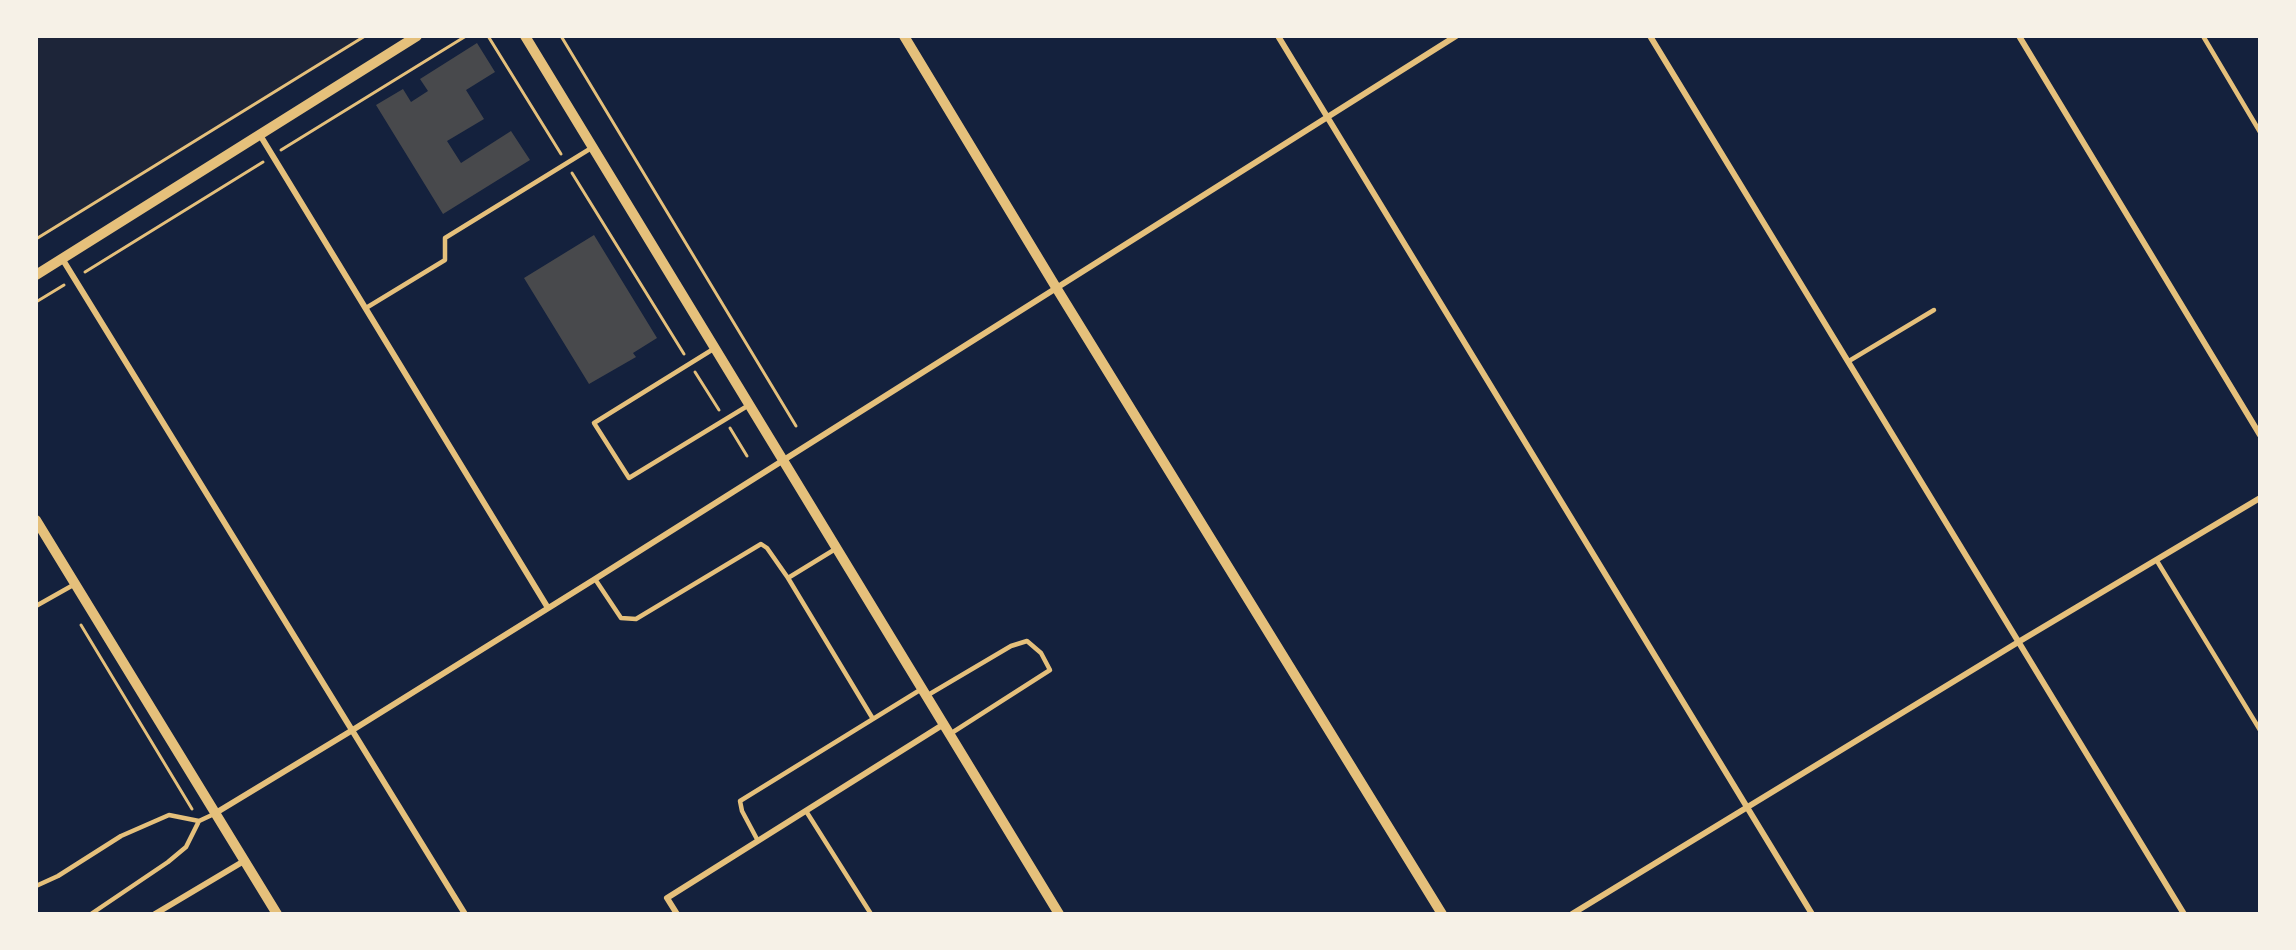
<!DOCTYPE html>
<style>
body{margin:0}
#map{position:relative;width:2296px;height:950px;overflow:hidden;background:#14213d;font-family:Bitter,serif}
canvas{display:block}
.frame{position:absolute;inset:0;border:38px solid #f6f1e7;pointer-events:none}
</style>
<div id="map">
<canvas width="2296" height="950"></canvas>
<div class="frame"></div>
</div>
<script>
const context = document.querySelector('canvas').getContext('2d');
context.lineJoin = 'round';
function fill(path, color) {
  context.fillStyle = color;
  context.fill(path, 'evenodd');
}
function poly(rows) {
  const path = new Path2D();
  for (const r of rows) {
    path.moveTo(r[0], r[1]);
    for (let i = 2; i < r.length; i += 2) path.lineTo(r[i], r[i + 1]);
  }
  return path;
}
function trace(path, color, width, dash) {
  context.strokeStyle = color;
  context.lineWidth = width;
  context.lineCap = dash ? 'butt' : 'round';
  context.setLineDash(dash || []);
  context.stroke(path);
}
fill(poly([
 [36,36,365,36,36,239]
]), '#1d2539');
fill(poly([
 [477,43,495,72,466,90,484,119,447,141,461,163,511,131,530,160,443,214,376,105,403,89,411,102,428,91,420,79],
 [594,235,657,338,633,353,636,357,589,384,524,278]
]), '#48494c');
trace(poly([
 [488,36,561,154],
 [561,36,796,426],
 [281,150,466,36],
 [572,173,684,354],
 [36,239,365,36],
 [85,272,263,162],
 [36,302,64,285],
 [695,372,719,410],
 [730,428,747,456],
 [81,625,192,809]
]), '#e5c07b', 3);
trace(poly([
 [2203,36,2260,132],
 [366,308,445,260,445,238,593,147],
 [715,348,594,423,629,478,749,405],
 [1849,361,1934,310],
 [2157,561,2260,730],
 [788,578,837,548],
 [595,579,621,618,636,619,761,544,767,548,788,578,873,719],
 [36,606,75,584],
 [928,695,1011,646,1027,641,1041,653,1050,670,950,734],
 [806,811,871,914],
 [758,841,742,811,740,801,920,690],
 [36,886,58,876,121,836,169,815,199,821],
 [91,914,168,862,186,847,199,821,214,814]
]), '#e5c07b', 4.5);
trace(poly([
 [1278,36,1812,914],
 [1650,36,2184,914],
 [2019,36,2260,435],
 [260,135,548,608],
 [63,260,465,914],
 [214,814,351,731,595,579,1456,36],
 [155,914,244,861],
 [677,914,667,898,944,724],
 [1572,914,2020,641,2260,498]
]), '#e5c07b', 6);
trace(poly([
 [525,36,1059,914],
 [904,36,1057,289,1442,914],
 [36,275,417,36],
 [36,520,277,914]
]), '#e5c07b', 10);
</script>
